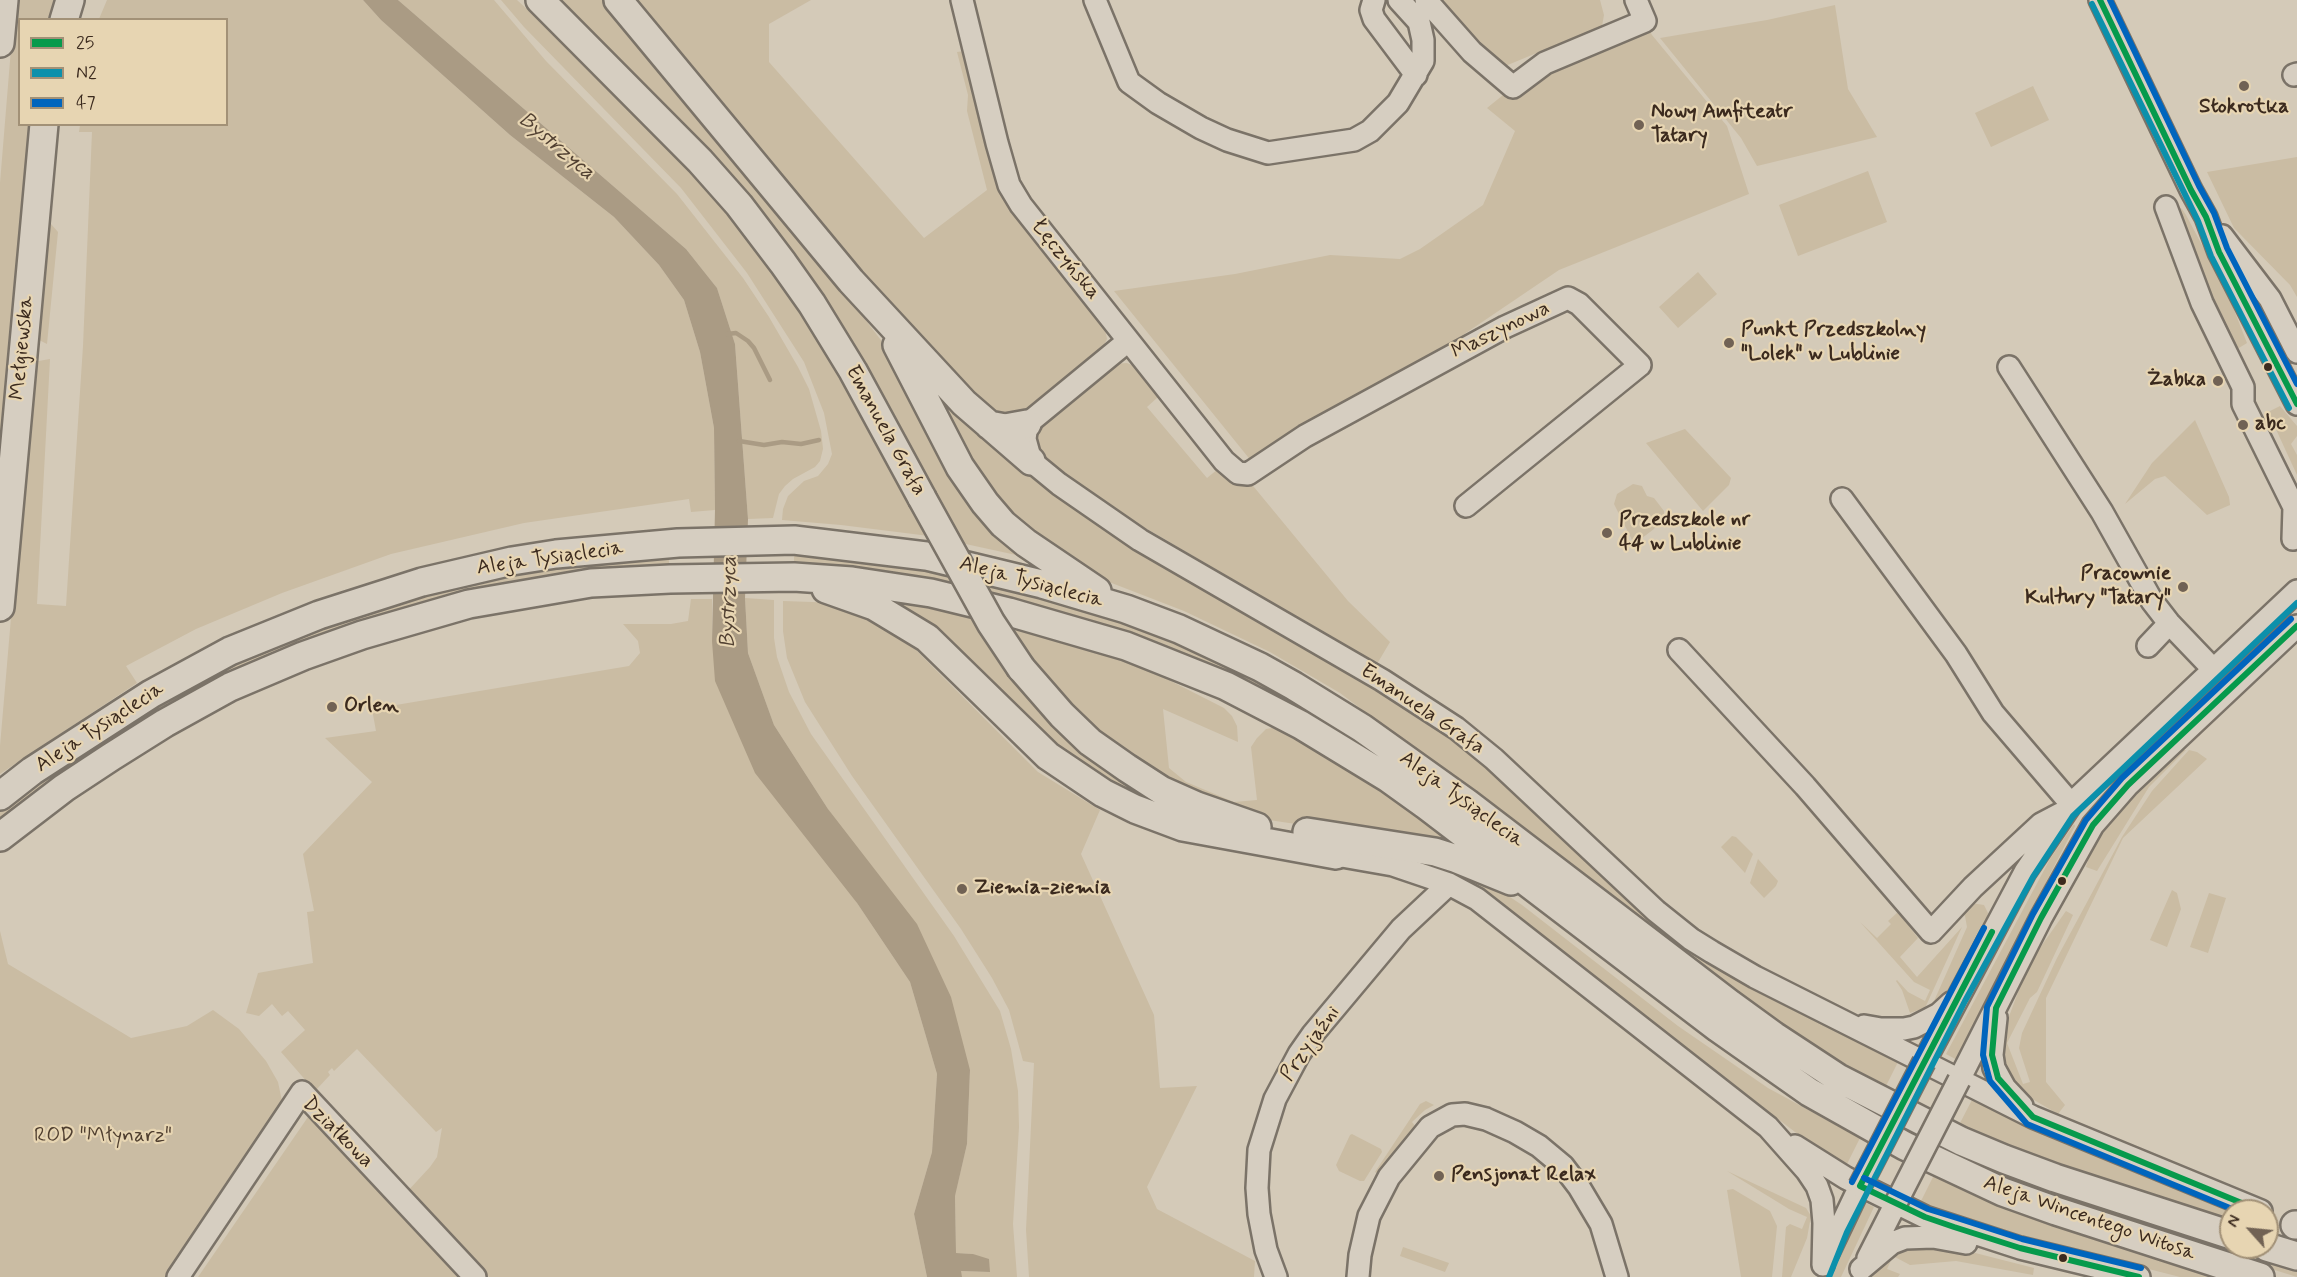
<!DOCTYPE html>
<meta charset="utf-8">
<style>
body{margin:0}
#map{position:relative;width:2297px;height:1277px;overflow:hidden;background:#d4cab8;font-family:Mynerve,sans-serif}
canvas{display:block}
.legend{position:absolute;left:18px;top:18px;width:210px;height:108px;box-sizing:border-box;background:#e7d5b2;border:2px solid #a29177;margin:0;padding:8px 10px;list-style:none;font-size:18px;color:#3b2a1e}
.legend li{display:flex;align-items:center;gap:12px;height:30px}
.legend b{width:30px;border:2px solid #a29177}
.north{position:absolute;left:2219px;top:1199px;width:60px;height:60px;box-sizing:border-box;background:#e7d5b2;border:2px solid #a29177;border-radius:50%;rotate:297deg;font-size:16px;font-weight:700;line-height:24px;text-align:center;color:#3b2a1e}
.north::after{content:'';display:block;margin:auto;width:21px;height:27px;background:#716254;clip-path:polygon(50% 0,100% 100%,50% 72%,0 100%)}
</style>
<div id="map">
<canvas width="2297" height="1277"></canvas>
<ul class="legend">
<li><b style="height:8px;background:#069a4c"></b>25</li>
<li><b style="height:8px;background:#0c90ab"></b>N2</li>
<li><b style="height:8px;background:#0065bd"></b>47</li>
</ul>
<div class="north">N</div>
</div>
<script>
const context = document.querySelector('canvas').getContext('2d');
context.lineJoin = 'round';
function fill(path, color) {
  context.fillStyle = color;
  context.fill(path, 'evenodd');
}
function poly(rows) {
  const path = new Path2D();
  for (const r of rows) {
    path.moveTo(r[0], r[1]);
    for (let i = 2; i < r.length; i += 2) path.lineTo(r[i], r[i + 1]);
  }
  return path;
}
function trace(path, color, width, dash) {
  context.strokeStyle = color;
  context.lineWidth = width;
  context.lineCap = dash ? 'butt' : 'round';
  context.setLineDash(dash || []);
  context.stroke(path);
}
function drawText(font, color, halo, rows, align = 'center') {
  context.font = font + ' Mynerve,sans-serif';
  context.lineWidth = 4.5;
  context.setLineDash([]);
  context.textBaseline = 'middle';
  context.strokeStyle = halo;
  context.fillStyle = color;
  for (const [text, x, y, turn = 0] of rows) {
    context.save();
    context.translate(x, y);
    context.rotate((+turn || 0) * Math.PI / 180);
    context.textAlign = isNaN(turn) ? turn : align;
    if (halo) context.strokeText(text, 0, 0);
    context.fillText(text, 0, 0);
    context.restore();
  }
}
fill(poly([
 [15,0,61,0,55,19,20,20,20,124,34,125,0,483,0,183],
 [107,0,363,0,381,20,510,135,614,217,659,265,684,300,700,352,714,428,715,510,691,512,689,499,524,523,391,554,282,593,196,629,126,666,137,683,0,774,0,746,33,362,50,359,37,604,66,606,83,346,92,132,79,132,80,125,226,124,226,20,99,19],
 [398,0,494,0,546,61,677,194,743,278,769,317,798,367,809,389,821,431,823,449,820,461,815,467,793,479,785,486,779,494,773,518,748,519,735,344,717,288,686,249],
 [501,0,517,0,578,56,696,174,744,232,780,279,855,401,929,536,841,525,782,520,783,509,788,496,804,481,818,476,828,464,832,454,824,413,804,362,747,273,681,188,524,27],
 [554,0,603,0,838,284,890,352,1030,558,961,543,846,339],
 [632,0,811,0,769,24,769,62,924,238,987,190,967,111,968,95,957,52,964,51,984,139,998,181,1104,324,1107,339,1101,351,1040,404,1013,419,992,414,859,275],
 [1441,0,1600,0,1604,15,1602,26,1498,69],
 [1835,5,1848,89,1877,137,1757,166,1741,138,1660,38,1767,20],
 [1645,21,1652,35,1727,126,1749,194,1559,270,1423,362,1252,462,1114,291,1235,274,1330,255,1400,259,1420,249,1483,205,1515,131,1487,108,1513,87],
 [2033,86,2049,120,1991,147,1975,113],
 [2297,157,2297,297,2290,285,2234,228,2207,172],
 [1868,171,1887,222,1798,256,1779,205],
 [2175,205,2182,209,2186,215,2227,292,2247,343,2234,351,2211,309],
 [51,224,58,232,47,344,37,339,39,276],
 [1698,272,1717,294,1678,328,1659,307],
 [1127,363,1139,368,1158,397,1147,407,1207,478,1218,469,1237,486,1249,481,1348,601,1390,642,1377,664,1137,523,1042,457,1034,442,1041,423,1114,364],
 [928,382,987,437,1058,497,1139,551,1423,716,1457,740,1489,768,1585,857,1807,1014,1898,1062,1885,1088,1847,1068,1757,1008,1340,693,1270,652,1184,611,1091,575,1042,548,980,485],
 [2280,406,2297,426,2297,436,2291,444,2297,455,2297,475,2268,412],
 [2195,420,2229,497,2230,505,2207,515,2165,476,2155,479,2125,504,2152,463],
 [1685,429,1731,478,1729,485,1703,511,1646,443],
 [1633,484,1642,486,1647,496,1654,498,1664,511,1664,516,1654,529,1634,544,1614,504,1617,494],
 [794,552,949,571,1152,631,1278,690,1349,734,1760,1038,2234,1247,2297,1266,2297,1277,2156,1233,1996,1178,1951,1157,1803,1078,1373,753,1322,721,1275,695,1240,678,794,566],
 [669,554,669,566,385,617,0,821,0,803,226,663,380,605,515,571],
 [875,597,971,614,1014,678,1232,832,1142,801,1060,751],
 [745,598,774,600,774,638,777,657,789,692,811,734,954,936,1000,1011,1011,1049,1018,1091,1019,1127,1013,1224,1017,1277,962,1277,960,1271,990,1272,973,1254,956,1253,955,1195,967,1144,970,1070,828,809,774,725,748,653],
 [691,599,712,599,712,641,857,903,910,982,937,1074,932,1152,914,1214,927,1277,489,1277,405,1194,430,1167,437,1157,442,1128,436,1132,357,1049,334,1071,332,1068,328,1072,330,1075,315,1091,281,1052,305,1030,288,1011,282,1016,272,1004,259,1016,246,1013,258,973,313,963,307,912,314,911,303,854,372,782,325,738,376,731,372,709,629,666,640,653,638,641,623,624,671,624,688,621],
 [783,601,841,603,904,638,1038,772,1100,810,1081,854,1154,1015,1160,1088,1197,1086,1147,1187,1157,1209,1255,1261,1254,1277,1029,1277,1026,1230,1034,1063,1023,1061,1009,1010,992,978,961,929,852,776,805,702,787,658,783,631],
 [1005,622,1110,653,1155,673,1224,708,1232,716,1237,726,1238,742,1163,709,1169,768,1186,782,1234,802,1257,800,1251,747,1257,738,1266,729,1278,727,1349,766,1473,855,1356,833,1269,820,1217,804,1180,790,1086,724,1049,688],
 [2178,750,2186,750,2149,787,2097,871,2086,867,2091,850,2115,814,2128,798],
 [2189,750,2197,752,2207,759,2123,838,2046,998,2046,1082,2065,1105,2058,1114,2022,1093,2001,1065,2002,1034,2007,1022,2027,968,2035,955,2066,911,2073,915,2037,992,2030,998,2007,1043,2023,1084,2030,1082,2019,1048,2022,1033,2057,958,2122,837,2152,791],
 [2074,824,2075,826,2047,880,2032,915,1959,1061,1946,1054,2050,859],
 [1732,836,1736,837,1753,854,1745,873,1721,847],
 [1398,855,1430,860,1495,887,1522,905,1678,1026,1768,1088,1860,1138,1846,1166,1795,1132,1508,911],
 [1758,859,1778,881,1776,886,1764,898,1750,883],
 [2172,890,2177,893,2181,909,2167,947,2150,940],
 [2209,893,2226,898,2208,953,2190,947],
 [1971,903,1984,905,1988,913,1987,918,1945,998,1930,1010,1967,927,1965,916,1961,911],
 [1898,912,1918,938,1900,957,1917,977,1962,927,1925,1008,1910,1013,1902,990,1896,981,1897,980,1908,992,1925,1001,1930,990,1914,982,1860,922,1877,938,1891,924,1888,921],
 [0,931,8,964,131,1038,187,1026,213,1010,239,1029,266,1061,278,1082,283,1106,169,1277,0,1277],
 [1973,1098,2055,1138,2234,1211,2231,1211,2231,1224,2006,1147,1959,1125],
 [1426,1101,1434,1105,1425,1110,1412,1122,1415,1126,1413,1131,1394,1154,1380,1175,1375,1172,1420,1104],
 [308,1117,317,1119,464,1277,198,1277],
 [1352,1134,1381,1149,1382,1152,1364,1181,1360,1181,1339,1171,1336,1165,1350,1135],
 [1727,1171,1806,1208,1811,1216,1807,1238,1791,1277,1782,1277,1786,1227,1790,1224,1802,1229,1807,1217,1789,1209],
 [1934,1175,1985,1199,2022,1214,2222,1277,2180,1277,2027,1238,1920,1203],
 [1733,1189,1770,1211,1777,1226,1772,1277,1741,1277,1727,1190],
 [1864,1202,1874,1207,1841,1277,1829,1277],
 [1940,1244,2034,1268,2033,1275,1956,1261,1910,1265,1893,1256,1887,1269,1900,1274,1898,1277,1869,1277,1874,1267,1901,1246],
 [1403,1247,1449,1263,1445,1272,1400,1256]
]), '#cabca3');
fill(poly([
 [363,0,398,0,686,249,717,288,735,344,748,519,745,598,748,653,774,725,828,809,917,924,951,997,970,1070,967,1144,955,1196,956,1253,973,1254,989,1259,990,1272,961,1271,962,1277,927,1277,914,1214,932,1152,937,1074,910,982,857,903,755,773,715,681,712,641,715,510,714,428,700,352,684,300,659,265,614,217,510,135,381,20]
]), '#aa9b84');
trace(poly([
 [727,334,736,333,748,341,754,348,770,380],
 [739,441,764,445,782,442,801,444,819,440]
]), '#aa9b84', 4.5);
const minor = poly([
 [962,0,997,143,1009,185,1021,205,1224,461,1238,473,1248,474,1305,436,1505,327,1568,298,1579,304,1640,365,1466,506],
 [1095,0,1129,82,1158,103,1201,128,1227,140,1268,153,1354,140,1370,131,1398,103,1423,61,1423,40,1419,22,1399,0],
 [1374,0,1371,10,1374,19,1416,75],
 [1426,0,1472,52,1513,87,1545,63,1645,21,1636,0],
 [2100,0,2191,190,2206,217,2219,252,2297,404],
 [2294,75,2297,74],
 [2166,207,2202,303,2243,387,2243,404,2294,507,2293,539],
 [2222,236,2270,299,2297,352],
 [1128,341,1027,424,1025,439,1031,461,1059,484,1140,540,1382,680,1456,728,1494,759,1656,911,1691,939,1712,952,1755,977,2033,1117,2261,1211],
 [2009,367,2102,512,2152,601,2169,623,2213,669],
 [1842,499,1956,654,1993,713,2071,804],
 [2148,646,2165,628],
 [1679,650,1805,786,1931,932,1973,887,2041,824,2060,814],
 [1336,855,1393,865,1449,884,1477,899,1768,1127,1807,1171,1817,1186,1822,1200,1824,1223,1823,1265],
 [1996,1018,1992,1055,1994,1068,2005,1088,2022,1106],
 [1864,1026,1881,1029,1904,1029,1914,1027,1939,1014,1951,1003],
 [1924,1062,2025,872,2071,804,2297,591],
 [1959,1080,2041,918,2093,825,2128,785,2297,626],
 [1795,1146,1846,1178,1925,1217,2020,1248,2139,1277],
 [1828,1253,1860,1186],
 [1868,1258,1896,1203],
 [1861,1269,1892,1243,1905,1238,1933,1237,1966,1243],
 [178,1277,302,1092,475,1277],
 [1276,1277,1266,1250,1259,1214,1257,1188,1259,1150,1275,1099,1299,1054,1313,1034,1401,929,1449,884],
 [1358,1277,1360,1255,1369,1216,1389,1177,1430,1127,1452,1115,1465,1114,1486,1119,1515,1132,1539,1146,1563,1166,1579,1187,1601,1224,1617,1277]
]);
const major = poly([
 [540,0,700,161,739,205,783,263,812,304,853,371,922,498],
 [618,0,851,281,964,403,1031,461],
 [64,20,70,0],
 [0,43,4,0],
 [897,345,960,467,985,503,1003,524,1026,543,1097,591],
 [989,425,1005,428,1027,424],
 [826,589,874,606,927,638,1048,756,1103,793,1135,809,1183,827,1336,855],
 [0,607,44,124],
 [1021,668,1062,715,1090,742,1127,768,1161,790,1197,806,1257,827],
 [0,796,32,771,151,694,230,651,319,615,422,582,512,561,556,554,678,543,794,540,926,556,1042,584,1126,609,1179,629,1260,667,1294,686,1362,728,1467,803,1730,1004,1774,1036,1838,1078,1961,1141,2004,1159,2055,1178,2231,1235],
 [1307,832,1435,852,1457,859,1511,881],
 [0,837,64,788,111,757,165,723,230,687,303,656,362,635,469,604,591,583,670,579,794,577,852,581,931,593,1009,612,1126,646,1226,686,1301,725,1388,778,1427,806,1718,1028,1809,1092,1905,1146,2003,1192,2056,1211,2260,1277],
 [2295,1225,2297,1225],
 [2267,1247,2297,1256]
]);
trace(minor, '#7b7368', 26);
trace(major, '#7b7368', 32);
trace(minor, '#d6cec1', 21);
trace(major, '#d6cec1', 27);
const minorBridge = poly([
 [1860,1186,1924,1062],
 [1896,1203,1959,1080]
]);
const majorBridge = poly([
 [922,498,991,623,1021,668]
]);
trace(minorBridge, '#7b7368', 26, []);
trace(majorBridge, '#7b7368', 32, []);
trace(minorBridge, '#d6cec1', 21);
trace(majorBridge, '#d6cec1', 27);
trace(poly([
 [2100,0,2191,190,2206,217,2219,252,2297,404],
 [1860,1186,1992,932],
 [1860,1186,1925,1217,1954,1227,2020,1248,2139,1277],
 [2261,1211,2033,1117,1998,1078,1992,1055,1996,1008,2041,918,2093,825,2128,785,2297,626]
]), '#069a4c', 6);
trace(poly([
 [2092,4,2198,221,2211,256,2289,408],
 [1829,1277,1847,1232,1965,1001,2033,877,2073,816,2297,603]
]), '#0c90ab', 6);
trace(poly([
 [2110,0,2199,186,2214,213,2227,248,2297,384],
 [1864,1178,1928,1209,1957,1218,2022,1239,2141,1268],
 [1852,1182,1984,928],
 [2237,1211,2027,1124,1990,1081,1983,1055,1987,1007,2033,914,2086,820,2122,778,2291,619]
]), '#0065bd', 6);
for (const [x, y, r, color] of [
 [2244,86,6,"#716254"],
 [1639,125,6,"#716254"],
 [1729,343,6,"#716254"],
 [2268,367,5,"#3b2a1e"],
 [2218,381,6,"#716254"],
 [2243,425,6,"#716254"],
 [1607,533,6,"#716254"],
 [2183,587,6,"#716254"],
 [332,707,6,"#716254"],
 [2062,881,5,"#3b2a1e"],
 [962,889,6,"#716254"],
 [1439,1176,6,"#716254"],
 [2063,1258,5,"#3b2a1e"]
]) {
  const dot = new Path2D();
  dot.arc(x, y, r, 0, 2 * Math.PI);
  context.fillStyle = color;
  context.fill(dot);
  trace(dot, '#e7d5b2', 2);
}
drawText('bold 21px', '#3b2a1e', '#e7d5b2', [
 ["Stokrotka",2244,108,"center"],
 ["Nowy Amfiteatr",1651,113],
 ["Tatary",1651,137],
 ["Punkt Przedszkolny",1741,331],
 ["\"Lolek\" w Lublinie",1741,355],
 ["Żabka",2206,381,"right"],
 ["abc",2255,425],
 ["Przedszkole nr",1619,521],
 ["44 w Lublinie",1619,545],
 ["Pracownie",2171,575,"right"],
 ["Kultury \"Tatary\"",2171,599,"right"],
 ["Orlen",344,707],
 ["Ziemia-ziemia",974,889],
 ["Pensjonat Relax",1451,1176]
], 'left');
drawText('21px', '#3b2a1e', '#e7d5b2', [
 ["Łęczyńska",1065,260,51],
 ["Maszynowa",1501,331,-26],
 ["Mełgiewska",23,348,-85],
 ["Emanuela Grafa",885,431,61],
 ["Aleja Tysiąclecia",550,559,-8],
 ["Aleja Tysiąclecia",1031,583,15],
 ["Emanuela Grafa",1422,710,34],
 ["Aleja Tysiąclecia",100,728,-33],
 ["Aleja Tysiąclecia",1461,800,36],
 ["Przyjaźni",1311,1044,-55],
 ["Działkowa",337,1133,45],
 ["Aleja Wincentego Witosa",2089,1219,19]
]);
drawText('21px', '#4f3e2f', '#e7d5b2', [
 ["ROD \"Młynarz\"",103,1137]
]);
drawText('italic 22px', '#524132', '#e7d5b2', [
 ["Bystrzyca",556,147,40],
 ["Bystrzyca",730,602,-89]
]);
</script>
